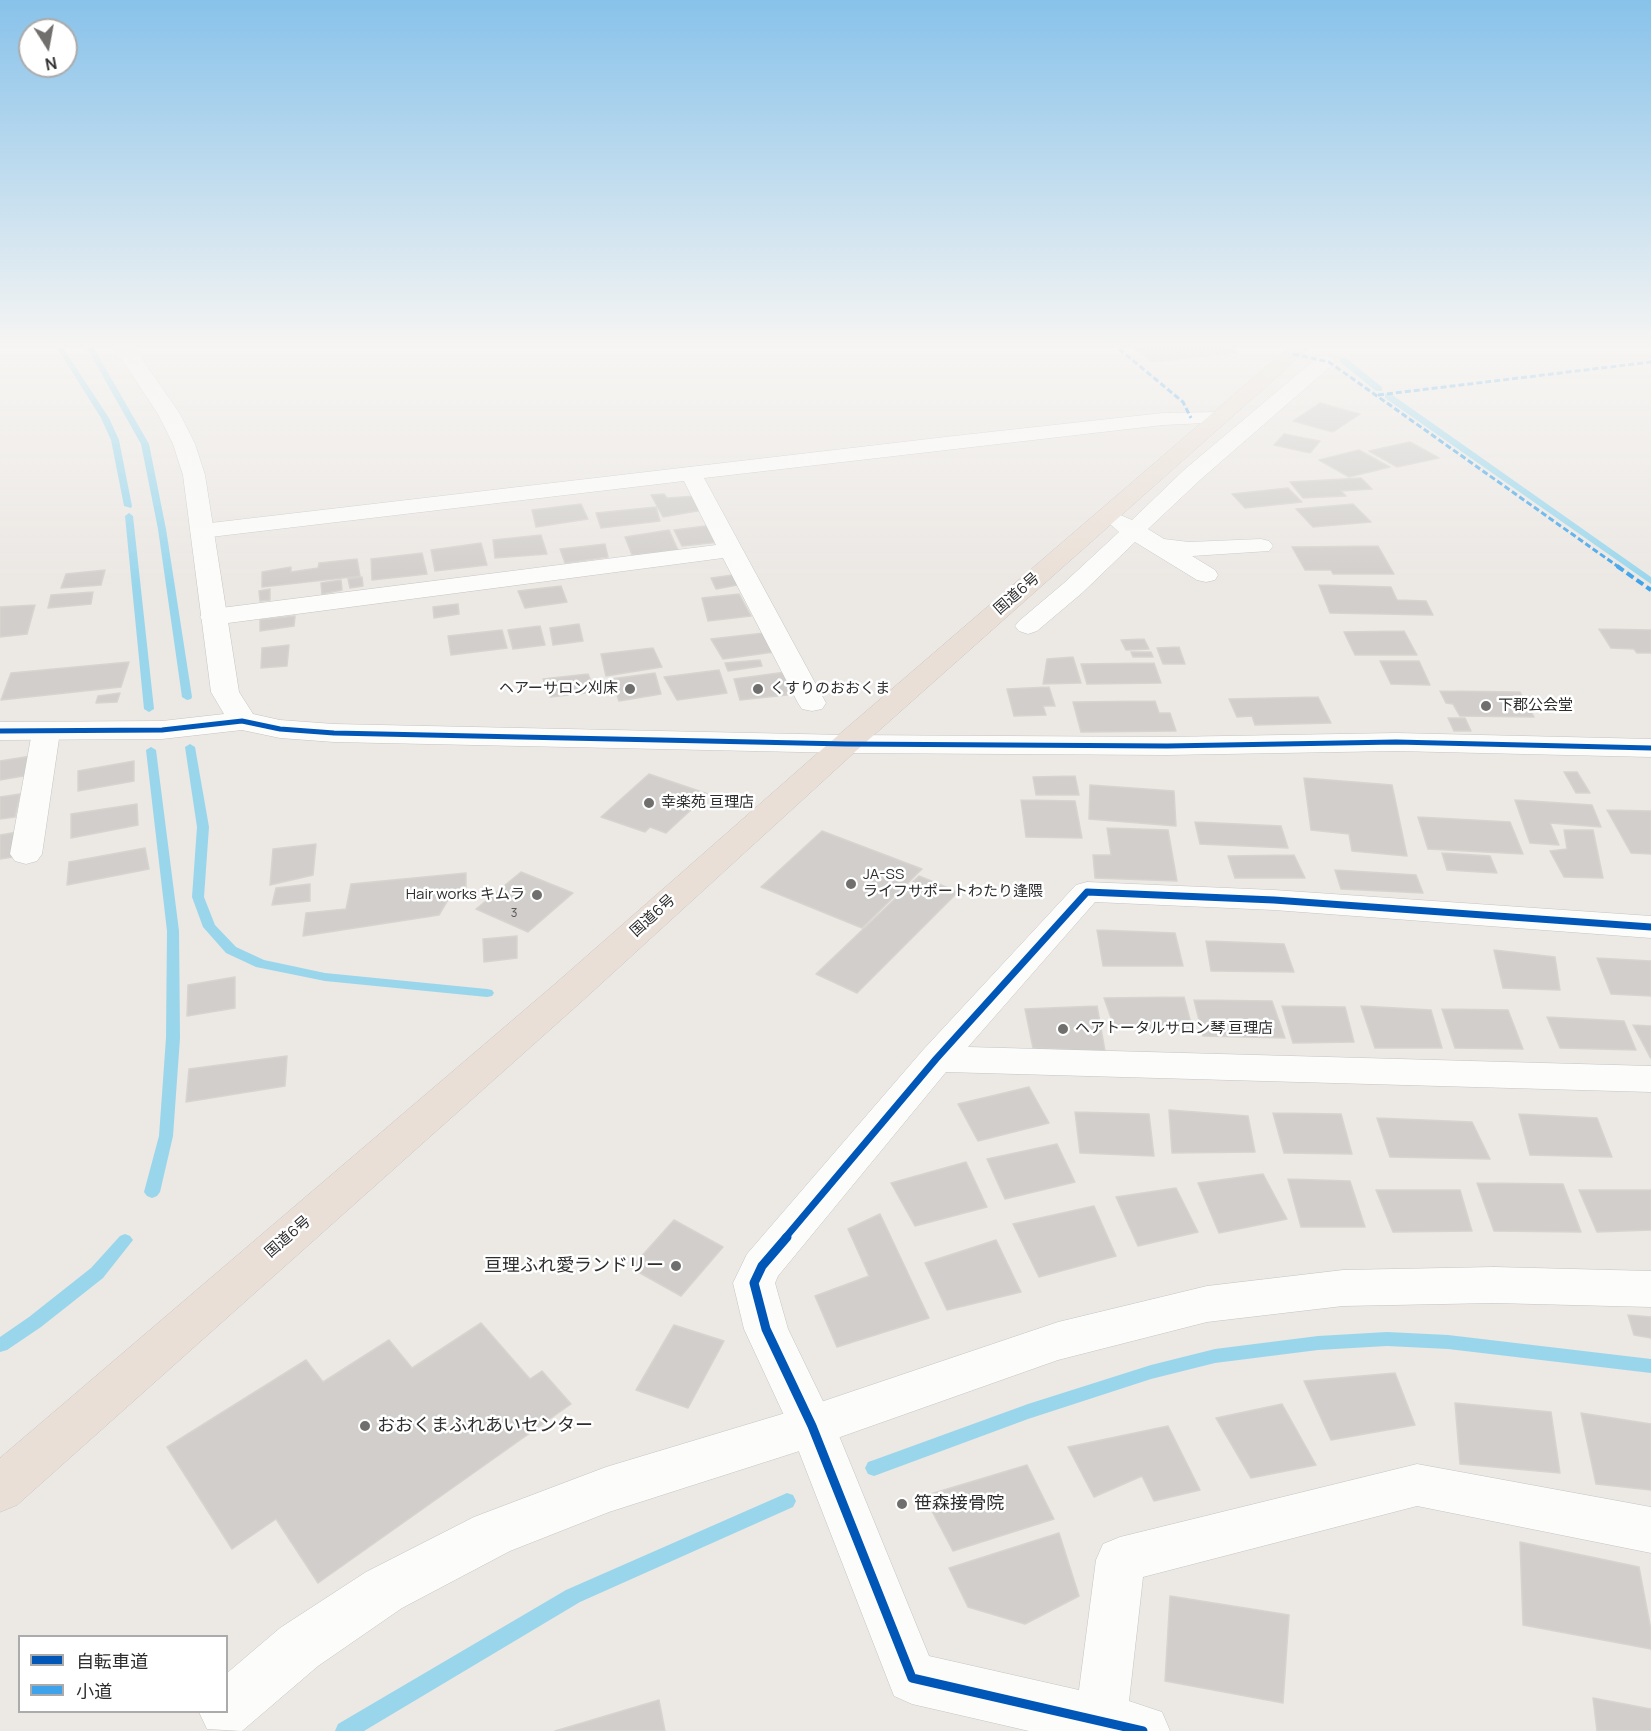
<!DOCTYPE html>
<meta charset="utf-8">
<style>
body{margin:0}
#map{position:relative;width:1651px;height:1731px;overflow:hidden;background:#ece8e4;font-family:Manrope,"Noto Sans JP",sans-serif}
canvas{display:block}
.legend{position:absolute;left:18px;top:1635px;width:210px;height:78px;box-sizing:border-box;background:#fff;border:2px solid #ababab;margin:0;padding:8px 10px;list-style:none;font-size:18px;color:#2e2e2e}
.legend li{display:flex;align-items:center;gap:12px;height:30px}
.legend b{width:30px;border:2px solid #ababab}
.north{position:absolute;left:18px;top:18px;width:60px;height:60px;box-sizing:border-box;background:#fff;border:2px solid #ababab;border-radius:50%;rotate:169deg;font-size:16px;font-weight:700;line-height:24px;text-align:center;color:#2e2e2e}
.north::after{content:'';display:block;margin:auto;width:21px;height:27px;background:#706f6e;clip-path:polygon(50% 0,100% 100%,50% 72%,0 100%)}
</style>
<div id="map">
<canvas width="1651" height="1731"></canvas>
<ul class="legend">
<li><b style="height:8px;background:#0057b8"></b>自転車道</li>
<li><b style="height:8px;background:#3ea3eb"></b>小道</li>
</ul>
<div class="north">N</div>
</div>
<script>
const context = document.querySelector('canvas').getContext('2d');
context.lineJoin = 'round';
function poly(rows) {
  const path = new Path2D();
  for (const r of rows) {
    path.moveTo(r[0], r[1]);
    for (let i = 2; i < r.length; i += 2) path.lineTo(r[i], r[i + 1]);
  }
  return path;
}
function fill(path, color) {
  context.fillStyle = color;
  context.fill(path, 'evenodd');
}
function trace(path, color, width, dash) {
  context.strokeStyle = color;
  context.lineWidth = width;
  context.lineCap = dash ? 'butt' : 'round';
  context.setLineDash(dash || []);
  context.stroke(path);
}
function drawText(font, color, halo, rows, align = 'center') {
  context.font = font + ' Manrope,"Noto Sans JP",sans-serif';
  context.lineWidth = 5;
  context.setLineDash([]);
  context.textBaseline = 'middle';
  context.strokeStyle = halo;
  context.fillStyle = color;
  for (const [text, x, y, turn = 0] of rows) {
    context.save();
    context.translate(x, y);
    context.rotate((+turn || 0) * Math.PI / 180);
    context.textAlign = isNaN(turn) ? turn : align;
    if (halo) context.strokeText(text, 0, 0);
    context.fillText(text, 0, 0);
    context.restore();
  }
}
fill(poly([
 [54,343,60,343,109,418,119,440,132,506,131,508,124,506,111,440,101,418,54,343],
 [84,343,91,343,149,444,166,529,192,697,191,699,187,700,182,697,158,529,141,444,84,343],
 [1340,358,1346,358,1382,387,1382,391,1376,391,1340,362,1340,358],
 [1385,394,1391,394,1651,577,1651,584,1385,398,1385,394],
 [129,513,133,516,154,709,149,712,144,709,125,516,129,513],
 [190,744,195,747,209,827,204,897,215,925,236,947,264,960,325,973,487,989,492,990,494,993,492,996,487,997,325,981,256,967,226,953,203,927,192,897,197,827,185,747,190,744],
 [151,747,156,750,179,931,180,1038,173,1136,160,1192,157,1196,152,1198,147,1196,144,1192,159,1136,166,1038,167,931,146,750,151,747],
 [125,1234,130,1236,133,1240,103,1278,41,1327,7,1350,0,1352,0,1337,29,1317,91,1268,120,1236,125,1234],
 [1387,1332,1448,1335,1651,1359,1651,1373,1448,1349,1387,1346,1318,1350,1215,1363,1151,1379,1028,1419,874,1476,868,1474,865,1468,868,1462,874,1460,1028,1404,1151,1365,1215,1349,1318,1336,1387,1332],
 [787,1493,793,1495,796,1501,793,1507,580,1602,364,1731,335,1731,338,1724,566,1590,787,1493]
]), '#99d6ec');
const building = poly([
 [1128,343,1226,343,1238,353,1152,362,1128,343],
 [1320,403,1360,414,1333,432,1293,421,1320,403],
 [1284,434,1320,441,1310,453,1274,445,1284,434],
 [1410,442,1439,458,1397,467,1369,451,1410,442],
 [1359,450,1390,467,1349,477,1319,460,1359,450],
 [1361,478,1372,489,1341,491,1346,496,1303,498,1290,482,1361,478],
 [1288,488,1302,502,1245,508,1232,494,1288,488],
 [664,494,667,498,697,496,703,510,663,517,651,495,664,494],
 [581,504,588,519,536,527,532,510,581,504],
 [1353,504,1371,522,1313,527,1296,509,1353,504],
 [656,507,660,521,601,528,596,513,656,507],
 [713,525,720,542,682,546,674,530,713,525],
 [669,530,678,550,632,555,625,537,669,530],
 [541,535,547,554,495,558,493,540,541,535],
 [481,543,487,565,435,571,431,550,481,543],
 [605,544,608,557,565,563,560,549,605,544],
 [1378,546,1394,574,1333,574,1331,570,1305,570,1292,547,1378,546],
 [422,553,427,574,372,580,371,559,422,553],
 [357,559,360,576,262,587,262,572,291,567,291,572,318,568,319,563,357,559],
 [105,570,101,585,61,588,66,574,105,570],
 [733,575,737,585,716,589,711,578,733,575],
 [362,577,363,586,350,588,348,579,362,577],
 [341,580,342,590,322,594,321,583,341,580],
 [1319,585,1391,587,1397,600,1426,601,1433,615,1330,613,1319,585],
 [561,586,567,602,525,608,518,591,561,586],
 [270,589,270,600,260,601,259,591,270,589],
 [93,592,91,604,48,608,51,595,93,592],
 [739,594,751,616,708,621,702,598,739,594],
 [458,604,459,614,434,618,433,607,458,604],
 [35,605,27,634,0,637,0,607,35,605],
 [295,616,294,626,260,631,260,620,295,616],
 [579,624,583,641,553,645,550,628,579,624],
 [540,626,545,645,513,649,508,630,540,626],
 [1599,629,1651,630,1651,653,1637,653,1634,649,1611,648,1599,629],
 [502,630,507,648,451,655,448,636,502,630],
 [1404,631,1417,655,1355,655,1344,632,1404,631],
 [764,633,774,652,723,659,711,639,764,633],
 [1144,639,1149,649,1126,650,1121,640,1144,639],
 [289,645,287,666,261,668,262,648,289,645],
 [1179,647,1185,664,1163,664,1157,648,1179,647],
 [653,648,662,667,606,676,601,654,653,648],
 [1131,652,1151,652,1153,657,1133,657,1131,652],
 [1073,657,1081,683,1043,684,1047,659,1073,657],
 [760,660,762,666,728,671,725,663,760,660],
 [1380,661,1419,661,1430,685,1391,684,1380,661],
 [129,662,121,687,1,700,11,673,129,662],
 [1154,663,1161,683,1087,684,1081,664,1154,663],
 [719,670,727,693,677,700,664,677,719,670],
 [786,672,796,694,740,700,734,679,786,672],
 [655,673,661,694,619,701,611,679,655,673],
 [588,674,596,692,550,697,543,679,588,674],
 [1049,687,1055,706,1043,706,1046,715,1014,716,1007,689,1049,687],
 [1440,691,1520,692,1534,717,1460,716,1453,704,1446,703,1440,691],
 [120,693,117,702,96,703,98,696,120,693],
 [1318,697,1331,723,1255,725,1252,716,1237,717,1229,699,1318,697],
 [1155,701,1159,713,1170,713,1176,731,1081,732,1073,702,1155,701],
 [1448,718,1465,718,1471,731,1454,731,1448,718],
 [31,756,29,775,0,780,0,761,31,756],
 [134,761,134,781,78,791,78,771,134,761],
 [1564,772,1577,772,1590,793,1576,793,1564,772],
 [649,774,708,794,666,833,650,827,645,832,601,817,649,774],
 [1075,776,1079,795,1036,795,1033,777,1075,776],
 [1304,778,1392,785,1407,856,1352,851,1349,834,1311,830,1304,778],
 [1090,785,1174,791,1176,826,1089,819,1090,785],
 [20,794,15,817,0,819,0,797,20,794],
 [1021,800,1075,801,1082,838,1026,837,1021,800],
 [1515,800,1592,805,1601,827,1550,823,1559,845,1530,843,1515,800],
 [137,804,138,825,71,838,71,814,137,804],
 [1607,810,1651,811,1651,854,1631,853,1607,810],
 [1418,817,1510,822,1523,854,1428,849,1418,817],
 [1195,822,1281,826,1288,848,1200,844,1195,822],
 [1107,828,1168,830,1177,881,1095,878,1093,855,1111,855,1107,828],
 [1564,830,1593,830,1603,878,1564,877,1550,851,1567,849,1564,830],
 [822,831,922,869,862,928,761,887,822,831],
 [18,832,13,857,0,859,0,835,18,832],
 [316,844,313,875,270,885,273,849,316,844],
 [145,848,149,869,67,885,69,862,145,848],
 [1442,853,1490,856,1497,873,1447,870,1442,853],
 [1294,855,1305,878,1235,878,1228,856,1294,855],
 [1335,870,1416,875,1423,893,1341,889,1335,870],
 [521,872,573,893,528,932,476,909,521,872],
 [466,873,466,896,449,898,439,915,303,936,306,913,346,909,351,884,466,873],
 [919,876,958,892,857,993,816,974,919,876],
 [310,884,310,901,272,905,276,888,310,884],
 [1097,930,1175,933,1183,966,1103,966,1097,930],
 [517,936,517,958,484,962,483,939,517,936],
 [1206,941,1284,944,1294,972,1211,971,1206,941],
 [1494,950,1555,957,1560,990,1503,988,1494,950],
 [1597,958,1651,961,1651,996,1611,994,1597,958],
 [235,977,235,1008,187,1016,188,985,235,977],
 [1184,997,1193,1031,1115,1029,1104,998,1184,997],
 [1194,1000,1272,1001,1285,1038,1203,1036,1194,1000],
 [1097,1006,1105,1051,1033,1048,1025,1009,1097,1006],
 [1282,1006,1345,1007,1354,1042,1293,1043,1282,1006],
 [1361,1006,1431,1010,1442,1048,1375,1048,1361,1006],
 [1442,1009,1508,1010,1523,1049,1455,1048,1442,1009],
 [1547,1017,1624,1021,1636,1050,1560,1048,1547,1017],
 [1633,1025,1651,1026,1651,1058,1650,1057,1633,1025],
 [287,1056,285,1086,186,1102,189,1069,287,1056],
 [1029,1087,1049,1123,978,1141,958,1104,1029,1087],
 [1169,1110,1248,1116,1255,1152,1172,1153,1169,1110],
 [1075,1112,1149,1114,1154,1156,1080,1153,1075,1112],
 [1273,1113,1341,1114,1352,1154,1284,1153,1273,1113],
 [1519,1114,1597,1118,1612,1157,1530,1155,1519,1114],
 [1377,1118,1472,1122,1490,1159,1390,1157,1377,1118],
 [1057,1144,1075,1182,1005,1199,987,1159,1057,1144],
 [966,1162,987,1207,915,1226,891,1183,966,1162],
 [1263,1174,1287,1219,1219,1233,1198,1183,1263,1174],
 [1288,1179,1350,1181,1365,1227,1301,1227,1288,1179],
 [1477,1183,1563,1184,1581,1232,1494,1231,1477,1183],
 [1176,1188,1198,1232,1138,1246,1116,1197,1176,1188],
 [1376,1190,1460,1190,1472,1231,1393,1232,1376,1190],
 [1579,1190,1651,1190,1651,1230,1597,1232,1579,1190],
 [1094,1206,1116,1256,1039,1277,1013,1224,1094,1206],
 [880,1214,929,1318,837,1347,815,1296,869,1276,848,1229,880,1214],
 [674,1220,723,1247,681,1296,631,1268,674,1220],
 [996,1240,1021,1292,947,1310,925,1263,996,1240],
 [1628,1315,1651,1317,1651,1338,1634,1335,1628,1315],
 [481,1323,530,1379,542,1371,571,1404,318,1583,276,1519,232,1549,167,1447,306,1360,323,1382,389,1340,412,1368,481,1323],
 [674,1325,724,1341,688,1408,636,1390,674,1325],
 [1395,1373,1415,1425,1331,1440,1304,1381,1395,1373],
 [1455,1403,1551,1412,1560,1473,1460,1464,1455,1403],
 [1282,1404,1316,1465,1251,1478,1216,1418,1282,1404],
 [1581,1413,1651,1424,1651,1490,1596,1484,1581,1413],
 [1168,1426,1200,1490,1154,1501,1142,1476,1094,1497,1068,1447,1168,1426],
 [1027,1465,1054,1519,953,1551,924,1496,1027,1465],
 [1059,1533,1079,1596,1025,1624,968,1607,949,1568,1059,1533],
 [1520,1542,1639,1567,1651,1630,1651,1649,1523,1625,1520,1542],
 [1170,1596,1289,1615,1283,1703,1165,1681,1170,1596],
 [1593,1698,1651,1709,1651,1731,1597,1731,1593,1698],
 [659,1700,665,1731,555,1731,659,1700]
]);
fill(building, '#d1cecb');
trace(building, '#d7d4d0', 1.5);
const street = poly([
 [1325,355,1332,357,1334,361,1332,365,1200,480,1148,529,1164,539,1189,542,1261,539,1269,541,1273,546,1269,551,1192,556,1215,570,1218,575,1215,580,1206,582,1197,580,1135,542,1082,593,1037,631,1028,634,1019,631,1015,626,1019,621,1064,583,1119,532,1107,521,1110,516,1118,514,1132,520,1184,470,1318,357,1325,355],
 [1218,412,1225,414,1228,418,1225,422,1163,425,704,478,826,703,822,709,812,711,802,709,798,703,723,558,213,625,204,622,200,617,204,612,213,609,716,545,684,481,202,538,194,536,190,531,194,526,202,524,954,436,1163,413,1218,412],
 [46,724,56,726,60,732,42,854,37,861,26,864,15,861,10,854,32,732,36,726,46,724],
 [1087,882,1274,890,1651,916,1651,938,1274,910,1095,902,968,1047,1651,1066,1651,1092,946,1072,778,1276,775,1283,788,1329,835,1426,929,1656,1079,1690,1096,1560,1103,1544,1120,1537,1417,1464,1651,1507,1651,1553,1417,1506,1143,1577,1129,1701,1162,1712,1170,1731,1029,1731,912,1704,894,1696,789,1426,744,1329,733,1283,747,1254,923,1050,1076,885,1087,882]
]);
const secondary = poly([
 [111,343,131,343,180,414,195,444,205,475,239,692,253,714,280,720,334,724,846,735,1167,737,1396,733,1651,739,1651,757,1396,751,1167,755,846,753,334,742,280,738,242,730,162,739,0,740,0,722,162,721,224,714,211,692,183,475,173,444,158,414,111,343],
 [1494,1267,1651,1271,1651,1307,1494,1303,1343,1306,1207,1322,1058,1360,812,1447,609,1512,510,1551,402,1608,318,1666,242,1731,207,1729,199,1712,226,1712,226,1674,280,1628,366,1572,474,1517,606,1467,812,1405,1058,1322,1207,1286,1343,1270,1494,1267]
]);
const highway = poly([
 [1294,343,1315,343,857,750,581,1002,17,1505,0,1512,0,1458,555,984,835,738,1294,343]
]);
trace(street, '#c5c4c5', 1);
trace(secondary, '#c5c4c5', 1);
trace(highway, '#c6c5c4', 1);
fill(street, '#fcfcfb');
fill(secondary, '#fcfcfb');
fill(highway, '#eadfd6');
trace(poly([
 [1112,343,1183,402,1191,418],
 [1293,354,1329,362,1620,568],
 [1378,395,1651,362]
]), '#3ea3eb', 3, [6, 3]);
trace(poly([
 [1617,566,1651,590]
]), '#3ea3eb', 4, [8, 4]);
trace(poly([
 [0,731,162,730,242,721,280,729,334,733,846,744,1167,746,1396,742,1651,748]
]), '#0057b8', 5);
trace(poly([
 [785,1238,936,1059,1087,892,1274,900,1651,927]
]), '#0057b8', 7);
trace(poly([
 [787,1237,762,1266,754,1283,766,1329,812,1426,912,1678,1143,1731]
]), '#0057b8', 9);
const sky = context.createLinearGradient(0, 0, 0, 585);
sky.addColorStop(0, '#88c2ea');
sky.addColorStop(0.59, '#f6f5f3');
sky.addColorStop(1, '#f6f5f300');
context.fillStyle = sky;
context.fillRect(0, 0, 1651, 585);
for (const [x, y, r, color] of [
 [630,689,6,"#706f6e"],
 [758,689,6,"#706f6e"],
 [1486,706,6,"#706f6e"],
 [649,803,6,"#706f6e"],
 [851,884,6,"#706f6e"],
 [537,895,6,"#706f6e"],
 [1063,1029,6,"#706f6e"],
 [676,1266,6,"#706f6e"],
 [365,1426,6,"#706f6e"],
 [902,1504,6,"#706f6e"]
]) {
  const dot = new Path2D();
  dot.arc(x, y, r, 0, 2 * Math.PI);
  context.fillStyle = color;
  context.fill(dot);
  trace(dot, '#fff', 2);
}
drawText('12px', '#585857', null, [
 ["3",514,914]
]);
drawText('15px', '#2e2e2e', '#fff', [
 ["国道6号",1017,594,-41],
 ["国道6号",653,916,-42],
 ["国道6号",288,1237,-41]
]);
drawText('15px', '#2e2e2e', '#fff', [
 ["ヘアーサロン刈床",618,689,"right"],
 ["くすりのおおくま",770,689],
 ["下郡公会堂",1498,706],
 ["幸楽苑 亘理店",661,803],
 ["JA-SS",863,875],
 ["ライフサポートわたり逢隈",863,892],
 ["Hair works キムラ",525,895,"right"],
 ["ヘアトータルサロン琴 亘理店",1075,1029]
], 'left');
drawText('18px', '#2e2e2e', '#fff', [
 ["亘理ふれ愛ランドリー",664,1266,"right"],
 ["おおくまふれあいセンター",377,1426],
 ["笹森接骨院",914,1504]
], 'left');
</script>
